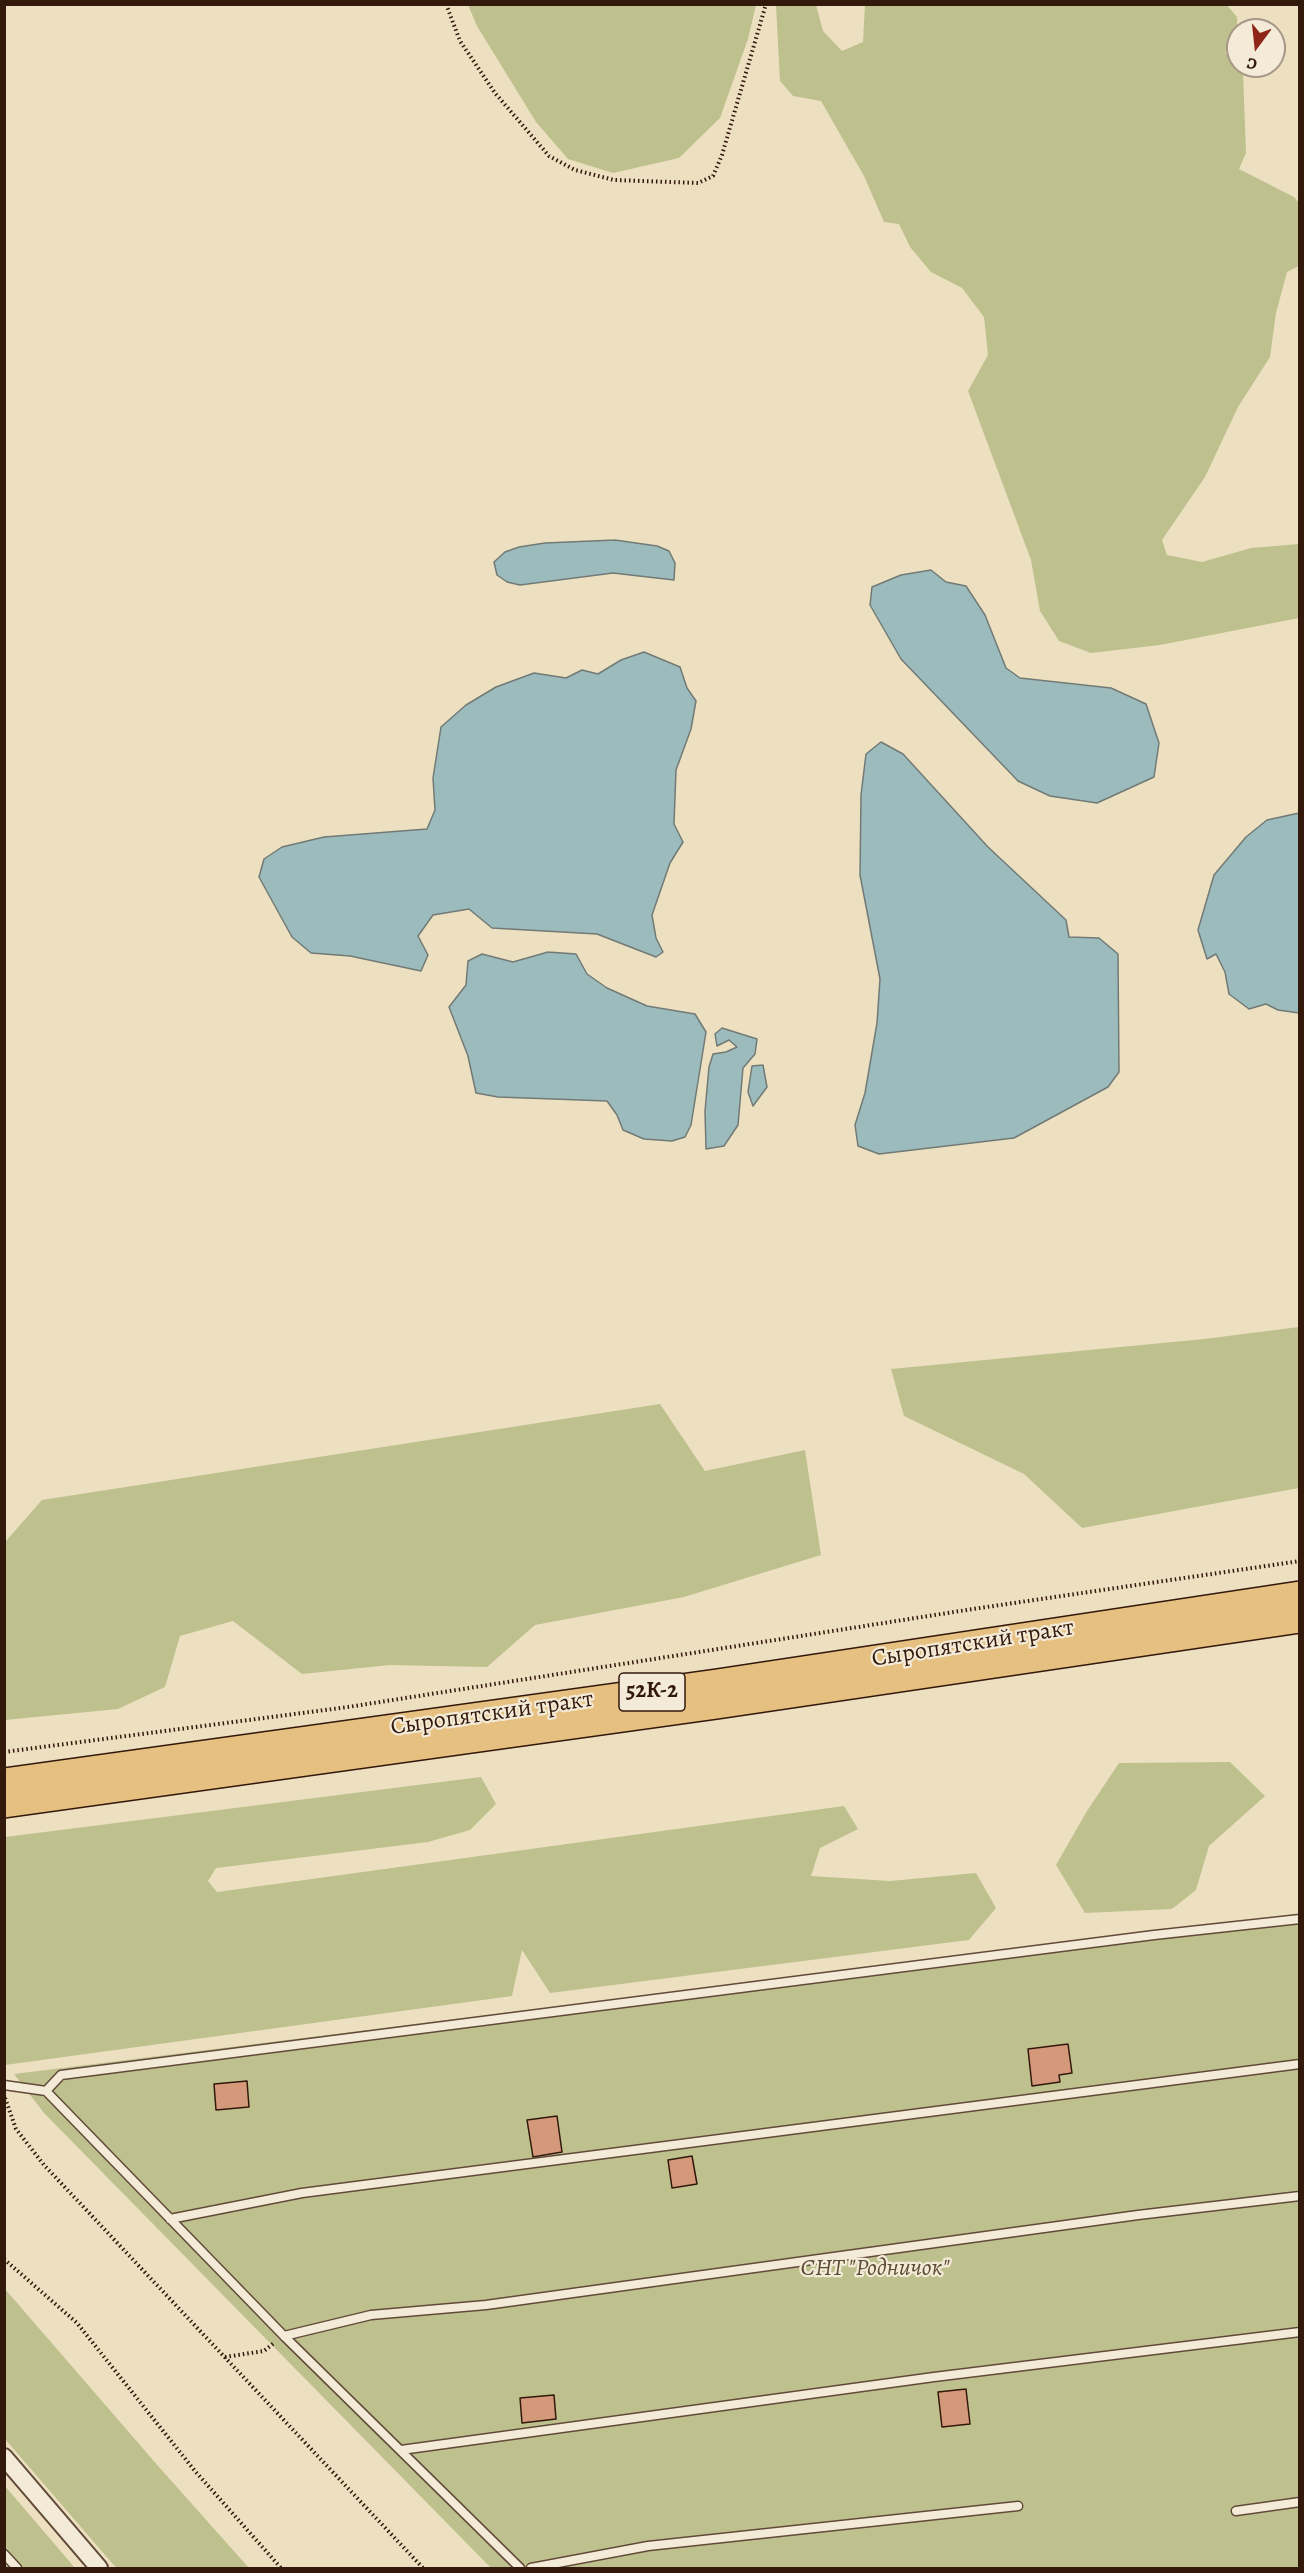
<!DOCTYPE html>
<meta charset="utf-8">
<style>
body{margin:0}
#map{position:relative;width:1304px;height:2573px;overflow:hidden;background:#ede0c1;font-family:Alegreya,serif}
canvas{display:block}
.frame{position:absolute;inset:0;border:6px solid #33180c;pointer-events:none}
.north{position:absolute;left:1226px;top:18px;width:60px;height:60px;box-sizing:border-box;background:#f3ebd7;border:2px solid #a69786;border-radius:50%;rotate:195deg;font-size:16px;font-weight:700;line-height:24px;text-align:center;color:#33180c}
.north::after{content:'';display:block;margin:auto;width:21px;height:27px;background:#8f2418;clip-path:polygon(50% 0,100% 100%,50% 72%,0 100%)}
</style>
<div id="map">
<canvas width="1304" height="2573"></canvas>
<div class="frame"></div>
<div class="north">С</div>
</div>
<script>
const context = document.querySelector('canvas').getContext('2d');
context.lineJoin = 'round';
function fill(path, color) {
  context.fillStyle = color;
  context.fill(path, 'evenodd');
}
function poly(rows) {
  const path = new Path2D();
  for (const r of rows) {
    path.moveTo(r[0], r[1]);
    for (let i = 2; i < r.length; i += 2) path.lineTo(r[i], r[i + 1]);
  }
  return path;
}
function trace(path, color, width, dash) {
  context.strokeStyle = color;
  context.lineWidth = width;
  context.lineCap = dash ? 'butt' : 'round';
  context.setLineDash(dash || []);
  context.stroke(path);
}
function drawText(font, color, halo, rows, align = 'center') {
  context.font = font + ' Alegreya,serif';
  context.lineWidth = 4.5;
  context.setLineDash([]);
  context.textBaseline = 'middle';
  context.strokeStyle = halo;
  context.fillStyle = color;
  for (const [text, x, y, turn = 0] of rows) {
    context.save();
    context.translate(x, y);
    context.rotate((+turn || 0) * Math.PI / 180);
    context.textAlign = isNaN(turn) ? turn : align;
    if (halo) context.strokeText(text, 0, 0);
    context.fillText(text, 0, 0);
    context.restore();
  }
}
fill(poly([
 [1226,4,1237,17,1237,41,1225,52,1243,72,1246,153,1239,169,1294,197,1299,203,1299,266,1287,272,1276,313,1270,357,1238,407,1205,477,1162,540,1167,555,1202,562,1251,548,1299,544,1299,618,1160,645,1091,653,1059,641,1040,611,1031,560,968,391,988,355,984,317,962,288,931,272,910,247,899,224,884,222,864,176,821,101,793,96,780,81,776,5,816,5,823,31,842,51,863,42,865,5],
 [468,5,756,5,748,39,720,118,679,158,613,173,568,159,536,122,477,26],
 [1299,1327,1299,1488,1082,1528,1024,1474,904,1416,891,1369,1204,1339],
 [660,1404,705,1471,805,1450,821,1555,684,1597,535,1625,487,1667,390,1665,302,1674,233,1621,180,1636,165,1687,118,1709,5,1720,5,1542,42,1500],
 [1230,1762,1265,1796,1209,1846,1196,1890,1172,1909,1085,1913,1056,1865,1087,1811,1119,1763],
 [481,1777,496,1804,470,1830,428,1842,216,1868,208,1881,217,1892,844,1806,858,1829,820,1848,811,1876,890,1881,976,1873,996,1908,969,1940,550,1993,522,1950,512,1996,5,2065,5,1837],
 [1299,1914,1299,2568,491,2568,44,2113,14,2074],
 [5,2289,159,2467,249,2568,117,2568,111,2562,5,2439],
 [5,2486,75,2568,5,2568]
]), '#bec18e');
const water = poly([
 [615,540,657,546,669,551,675,563,674,580,613,573,520,585,507,582,497,575,494,562,505,552,519,547,545,543,615,540],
 [931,570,946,582,966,586,985,615,1006,668,1020,678,1111,688,1146,704,1159,743,1154,777,1097,803,1050,796,1018,781,901,659,870,605,872,587,901,575,931,570],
 [644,652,680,667,687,688,696,701,691,729,676,770,674,824,683,842,670,863,652,915,656,938,663,952,656,957,597,934,492,928,469,909,433,915,418,936,428,955,421,971,350,956,311,953,292,937,259,877,264,859,282,847,324,837,427,829,435,810,433,778,441,727,466,705,496,687,534,673,566,678,582,670,598,674,621,660,644,652],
 [881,742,903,754,988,847,1066,920,1069,937,1099,938,1118,954,1119,1072,1108,1087,1014,1138,879,1154,858,1146,855,1125,865,1093,877,1023,880,979,860,875,861,795,866,754,881,742],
 [1299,813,1299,1013,1278,1010,1266,1004,1249,1009,1229,994,1225,972,1216,954,1207,959,1198,930,1214,875,1246,837,1267,820,1299,813],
 [548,952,576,954,587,974,607,988,647,1006,695,1014,706,1032,691,1125,685,1137,672,1141,644,1139,623,1130,617,1115,607,1101,498,1097,476,1093,468,1056,449,1007,466,985,468,961,482,954,513,962,548,952],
 [722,1028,757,1039,755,1054,743,1068,738,1125,724,1146,706,1149,705,1111,709,1067,713,1054,726,1052,737,1047,729,1040,717,1046,715,1034,722,1028],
 [763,1065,767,1087,753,1106,748,1092,752,1066,763,1065]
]);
fill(water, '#9cbbbc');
trace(water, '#727a76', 1.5);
const building = poly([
 [1068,2044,1072,2073,1059,2075,1060,2082,1032,2086,1028,2049,1068,2044],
 [247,2081,249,2107,216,2110,214,2084,247,2081],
 [557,2116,562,2152,533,2157,527,2120,557,2116],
 [692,2156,697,2184,672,2188,668,2160,692,2156],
 [966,2389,970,2424,942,2427,938,2392,966,2389],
 [554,2395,556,2419,522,2423,520,2398,554,2395]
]);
fill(building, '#d3997a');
trace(building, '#33180c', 1.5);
const service = poly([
 [4,2085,46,2091,284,2336,520,2568],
 [46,2091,61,2075,1154,1935,1300,1919],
 [170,2219,302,2193,1300,2064],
 [284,2336,371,2315,486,2305,1138,2215,1300,2196],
 [401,2450,934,2377,1300,2332],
 [1236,2511,1300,2502],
 [4,2554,17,2568],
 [531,2568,648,2546,1018,2506]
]);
const minor = poly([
 [4,2457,99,2568]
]);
const primary = poly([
 [4,1782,717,1683,1300,1595],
 [4,1804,717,1705,1300,1619]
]);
trace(service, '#624a39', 11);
trace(minor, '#624a39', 20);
trace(primary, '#33180c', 30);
trace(poly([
 [446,4,460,41,495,93,549,156,575,170,614,180,698,183,713,176,722,155,766,4],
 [4,1752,348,1707,973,1609,1300,1561],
 [5,2098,16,2129,44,2165,423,2568],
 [4,2259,77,2323,195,2471,281,2568],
 [225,2357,264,2351,274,2343]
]), '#33180c', 4, [1.5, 3]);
trace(service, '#f3ebd7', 8);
trace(minor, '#f3ebd7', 16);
trace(primary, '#e6c080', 27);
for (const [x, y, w] of [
 [652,1692,66]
]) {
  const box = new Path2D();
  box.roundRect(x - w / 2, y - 19, w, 38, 4.5);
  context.fillStyle = '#f3ebd7';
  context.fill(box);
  trace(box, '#33180c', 1.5);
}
drawText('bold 22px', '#33180c', null, [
 ["52К-2",652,1692]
]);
drawText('24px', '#33180c', '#f3ebd7', [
 ["Сыропятский тракт",973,1644,-9],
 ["Сыропятский тракт",492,1714,-8]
]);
drawText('italic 24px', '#5d4b33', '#f3ebd7', [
 ["СНТ \"Родничок\"",875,2269]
]);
</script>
